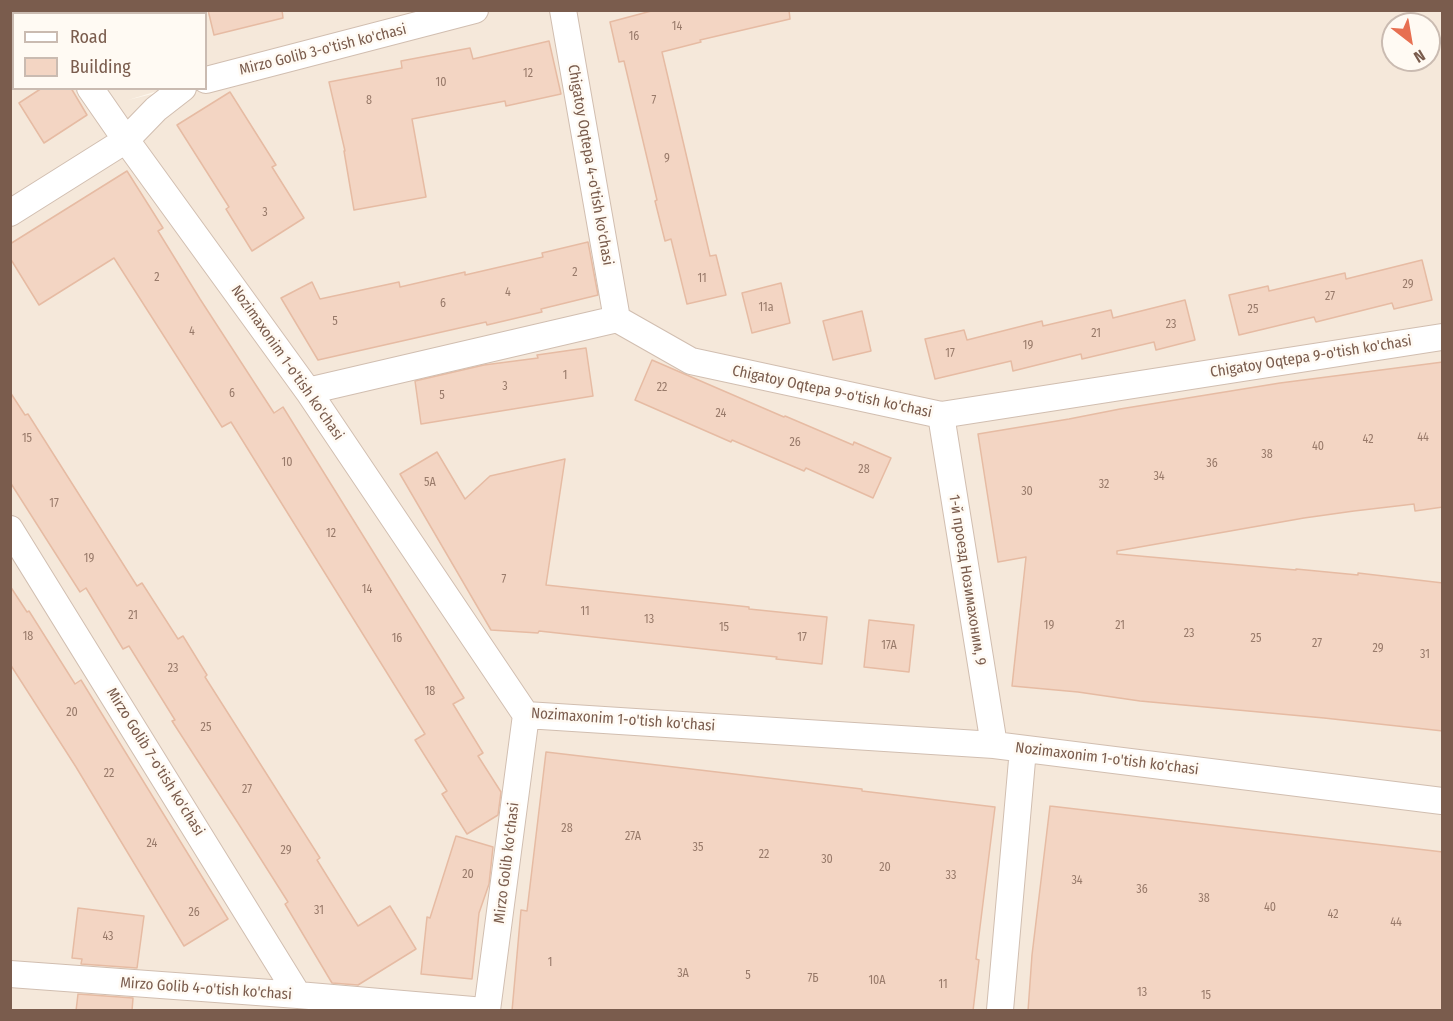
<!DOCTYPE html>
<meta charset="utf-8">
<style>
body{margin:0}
#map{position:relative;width:1453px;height:1021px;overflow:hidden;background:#fdf6ec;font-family:"Fira Sans Condensed",sans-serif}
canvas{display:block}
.frame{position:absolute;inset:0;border:12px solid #7a5c4d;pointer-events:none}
.legend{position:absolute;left:12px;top:12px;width:195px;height:78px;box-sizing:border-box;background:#fffaf3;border:2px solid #cabbb1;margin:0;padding:8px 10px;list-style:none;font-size:18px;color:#7a5c4d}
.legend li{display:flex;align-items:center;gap:12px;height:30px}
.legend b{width:30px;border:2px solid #cabbb1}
.north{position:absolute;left:1381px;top:12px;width:60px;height:60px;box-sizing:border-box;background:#fffaf3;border:2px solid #cabbb1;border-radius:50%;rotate:149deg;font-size:16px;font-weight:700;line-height:24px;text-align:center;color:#7a5c4d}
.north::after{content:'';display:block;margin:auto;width:21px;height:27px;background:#e76f51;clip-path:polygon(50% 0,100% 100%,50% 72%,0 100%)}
</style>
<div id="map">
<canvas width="1453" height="1021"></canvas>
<div class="frame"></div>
<ul class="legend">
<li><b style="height:8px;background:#fff"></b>Road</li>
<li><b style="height:16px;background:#f3d5c3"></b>Building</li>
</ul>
<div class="north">N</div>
</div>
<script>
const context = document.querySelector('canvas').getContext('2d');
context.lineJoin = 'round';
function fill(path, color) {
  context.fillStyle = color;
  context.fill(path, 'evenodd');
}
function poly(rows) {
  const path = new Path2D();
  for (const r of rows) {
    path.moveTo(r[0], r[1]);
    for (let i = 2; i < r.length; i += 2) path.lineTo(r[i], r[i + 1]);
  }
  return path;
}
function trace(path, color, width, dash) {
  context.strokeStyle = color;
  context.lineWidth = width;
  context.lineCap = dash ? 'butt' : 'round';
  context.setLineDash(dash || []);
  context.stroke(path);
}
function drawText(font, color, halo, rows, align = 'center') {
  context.font = font + ' "Fira Sans Condensed",sans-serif';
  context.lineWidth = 5;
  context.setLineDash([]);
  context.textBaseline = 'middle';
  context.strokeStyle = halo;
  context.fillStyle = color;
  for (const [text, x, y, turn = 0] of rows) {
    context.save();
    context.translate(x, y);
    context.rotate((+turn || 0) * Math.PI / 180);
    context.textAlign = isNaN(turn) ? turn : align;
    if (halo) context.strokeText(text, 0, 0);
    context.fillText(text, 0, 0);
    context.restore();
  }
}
fill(poly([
 [10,11,461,11,206,76,206,14,14,14,14,88,164,89,128,100,173,89,206,88,475,11,563,11,618,319,568,11,1442,11,1442,1010,11,1010],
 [1393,24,1429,24,1429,60,1393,60]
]), '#f5e8da');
const building = poly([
 [208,10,282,10,283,18,214,35,208,10],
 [655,10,789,10,790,19,700,40,701,42,662,52,710,256,716,255,726,295,687,304,671,239,665,241,655,201,657,200,624,61,619,62,610,22,655,10],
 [549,41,561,94,506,106,505,101,412,119,426,197,354,210,344,151,345,151,329,82,402,68,401,61,470,48,473,59,549,41],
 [42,88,71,88,87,115,44,143,19,103,42,88],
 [230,92,276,165,272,167,304,218,252,251,226,209,229,207,177,125,230,92],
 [127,171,163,228,158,231,200,299,274,413,283,407,464,698,453,704,483,753,478,756,501,792,498,815,467,834,442,794,447,791,415,740,425,734,231,422,222,427,114,258,39,305,10,258,10,244,127,171],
 [588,242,598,295,541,309,542,312,487,325,486,322,318,360,281,298,312,282,320,299,399,282,400,287,465,272,465,275,543,257,542,253,588,242],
 [1422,260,1432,300,1394,309,1392,303,1316,322,1314,317,1239,335,1229,295,1268,286,1269,291,1345,273,1346,279,1422,260],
 [781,283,790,323,752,333,742,293,781,283],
 [1185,300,1195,340,1156,350,1154,342,1082,359,1081,354,1013,371,1011,361,935,379,925,339,964,330,967,340,1042,321,1043,326,1111,310,1113,318,1185,300],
 [862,311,871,351,833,360,823,321,862,311],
 [586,348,593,396,421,424,415,381,484,365,538,358,537,355,586,348],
 [652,360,784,417,785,416,853,445,854,442,891,458,873,498,806,468,804,471,732,440,731,442,635,400,652,360],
 [1443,362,1443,507,1415,511,1414,504,1354,511,1304,518,1117,551,1117,554,1296,570,1296,569,1358,575,1358,573,1443,583,1443,731,1324,718,1140,701,1078,692,1012,686,1026,557,998,562,978,434,1069,419,1120,409,1280,383,1443,362],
 [10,392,25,415,28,414,137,586,142,583,178,639,183,636,207,675,205,677,320,858,317,860,358,926,390,906,416,949,358,985,332,983,285,904,288,902,238,823,172,721,175,720,129,646,123,649,86,588,80,592,10,482,10,392],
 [437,452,465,499,490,476,565,459,546,585,749,607,749,609,827,617,822,664,776,659,777,657,539,631,538,633,491,630,400,474,437,452],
 [10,586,27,612,29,611,75,684,81,680,228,919,184,946,76,767,10,664,10,586],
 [869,620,914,625,909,672,864,667,869,620],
 [546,752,862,789,862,791,995,807,976,959,979,960,973,1011,512,1011,521,910,527,911,546,752],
 [1050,806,1443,852,1443,1011,1028,1011,1032,955,1050,806],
 [456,836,493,847,489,884,479,913,472,979,421,974,427,917,430,918,456,836],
 [78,908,144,916,137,968,81,964,82,959,72,958,78,908],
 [78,994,133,998,132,1011,76,1011,78,994]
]);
fill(building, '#f3d5c3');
trace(building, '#e6bba3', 1.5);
const minor = poly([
 [36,10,39,14],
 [563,10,617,319],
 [206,80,475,10],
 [90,88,126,140,308,391,526,715],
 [10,213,126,140,156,109,183,88],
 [308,391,617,319,691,361,941,415,1442,337],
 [941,415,994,745],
 [10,529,298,995],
 [526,715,994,745,1442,801],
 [10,974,298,995,473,1010],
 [487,1010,526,715],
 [1000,1010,1023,749]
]);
trace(minor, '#d1beb0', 28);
trace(minor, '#fff', 26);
drawText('12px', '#987a6a', null, [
 ["14",677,27],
 ["16",634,37],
 ["12",528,74],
 ["10",441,83],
 ["8",369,101],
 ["7",654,101],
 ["9",667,159],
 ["3",265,213],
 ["2",575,273],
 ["2",157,278],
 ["11",702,279],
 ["29",1408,285],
 ["4",508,293],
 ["27",1330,297],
 ["6",443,304],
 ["11a",766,308],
 ["25",1253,310],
 ["5",335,322],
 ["23",1171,325],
 ["4",192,332],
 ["21",1096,334],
 ["19",1028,346],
 ["17",950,354],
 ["1",565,376],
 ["3",505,387],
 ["22",662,388],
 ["6",232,394],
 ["5",442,396],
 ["24",721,414],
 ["44",1423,438],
 ["15",27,439],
 ["42",1368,440],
 ["26",795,443],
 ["40",1318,447],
 ["38",1267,455],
 ["10",287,463],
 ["36",1212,464],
 ["28",864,470],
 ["34",1159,477],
 ["5A",430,483],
 ["32",1104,485],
 ["30",1027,492],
 ["17",54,504],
 ["12",331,534],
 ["19",89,559],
 ["7",504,580],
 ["14",367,590],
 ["11",585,612],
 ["21",133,616],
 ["13",649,620],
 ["19",1049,626],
 ["21",1120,626],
 ["15",724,628],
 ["23",1189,634],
 ["18",28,637],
 ["17",802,638],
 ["16",397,639],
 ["25",1256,639],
 ["27",1317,644],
 ["17A",889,646],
 ["29",1378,649],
 ["31",1425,655],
 ["23",173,669],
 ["18",430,692],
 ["20",72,713],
 ["25",206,728],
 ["22",109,774],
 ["27",247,790],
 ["28",567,829],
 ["27A",633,837],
 ["24",152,844],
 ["35",698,848],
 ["29",286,851],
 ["22",764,855],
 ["30",827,860],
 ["20",885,868],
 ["20",468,875],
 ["33",951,876],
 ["34",1077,881],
 ["36",1142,890],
 ["38",1204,899],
 ["40",1270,908],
 ["31",319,911],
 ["26",194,913],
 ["42",1333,915],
 ["44",1396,923],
 ["43",108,937],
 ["1",550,963],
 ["3A",683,974],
 ["5",748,976],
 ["7Б",813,979],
 ["10A",877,981],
 ["11",943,985],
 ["13",1142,993],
 ["15",1206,996]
]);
drawText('15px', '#7a5c4d', '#fffaf3', [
 ["Mirzo Golib 3-o'tish ko'chasi",323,50,-14],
 ["Chigatoy Oqtepa 4-o'tish ko'chasi",590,165,80],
 ["Chigatoy Oqtepa 9-o'tish ko'chasi",1311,357,-9],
 ["Nozimaxonim 1-o'tish ko'chasi",287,363,55],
 ["Chigatoy Oqtepa 9-o'tish ko'chasi",832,392,12],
 ["1-й проезд Нозимахоним, 9",967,580,81],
 ["Nozimaxonim 1-o'tish ko'chasi",623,720,4],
 ["Nozimaxonim 1-o'tish ko'chasi",1107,759,7],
 ["Mirzo Golib 7-o'tish ko'chasi",155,762,58],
 ["Mirzo Golib ko'chasi",507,863,-83],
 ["Mirzo Golib 4-o'tish ko'chasi",206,989,4]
]);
</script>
